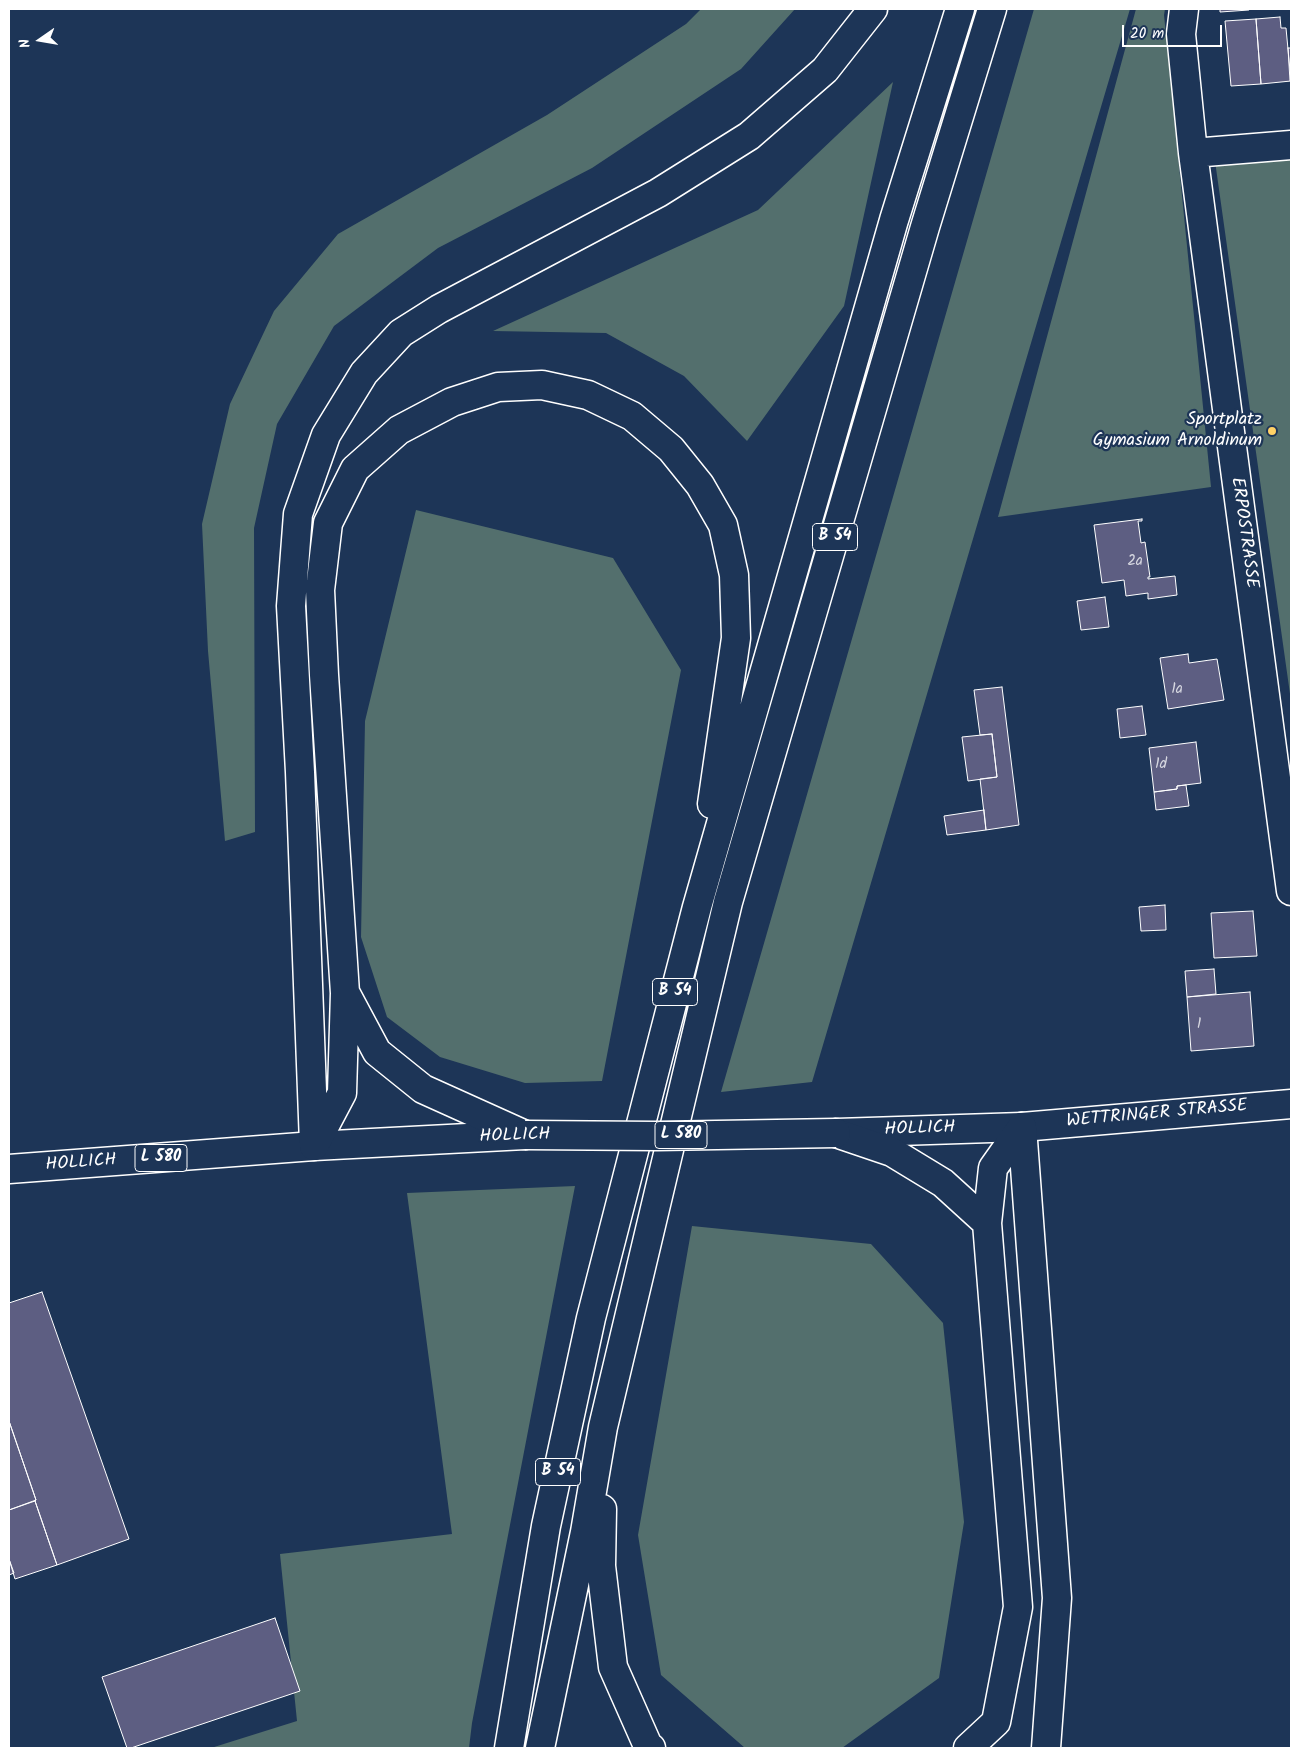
<!DOCTYPE html>
<style>
body{margin:0}
#map{position:relative;width:1300px;height:1757px;overflow:hidden;background:#1d3557;font-family:Kalam,sans-serif}
canvas{display:block}
.frame{position:absolute;inset:0;border:10px solid #fff;pointer-events:none}
.north{position:absolute;left:15px;top:15px;width:50px;height:50px;-webkit-text-stroke:4px #1d3557;paint-order:stroke;rotate:257deg;font-size:14px;font-weight:700;line-height:20px;text-align:center;color:#fff}
.north::after{content:'';display:block;margin:auto;width:18px;height:22px;background:#fff;clip-path:polygon(50% 0,100% 100%,50% 72%,0 100%)}
.scale{position:absolute;left:1122px;top:25px;width:100px;height:22px;box-sizing:border-box;border:2px solid #fff;border-top:0;padding-left:6px;font-size:15px;line-height:18px;white-space:nowrap;color:#fff;-webkit-text-stroke:4px #1d3557;paint-order:stroke}
</style>
<div id="map">
<canvas width="1300" height="1757"></canvas>
<div class="frame"></div>
<div class="north">N</div>
<div class="scale">20 m</div>
</div>
<script>
const context = document.querySelector('canvas').getContext('2d');
context.lineJoin = 'round';
function fill(path, color) {
  context.fillStyle = color;
  context.fill(path, 'evenodd');
}
function poly(rows) {
  const path = new Path2D();
  for (const r of rows) {
    path.moveTo(r[0], r[1]);
    for (let i = 2; i < r.length; i += 2) path.lineTo(r[i], r[i + 1]);
  }
  return path;
}
function trace(path, color, width, dash) {
  context.strokeStyle = color;
  context.lineWidth = width;
  context.lineCap = dash ? 'butt' : 'round';
  context.setLineDash(dash || []);
  context.stroke(path);
}
function drawText(font, color, halo, rows, align = 'center') {
  context.font = font + ' Kalam,sans-serif';
  context.lineWidth = 4.5;
  context.setLineDash([]);
  context.textBaseline = 'middle';
  context.strokeStyle = halo;
  context.fillStyle = color;
  for (const [text, x, y, turn = 0] of rows) {
    context.save();
    context.translate(x, y);
    context.rotate((+turn || 0) * Math.PI / 180);
    context.textAlign = isNaN(turn) ? turn : align;
    if (halo) context.strokeText(text, 0, 0);
    context.fillText(text, 0, 0);
    context.restore();
  }
}
fill(poly([
 [701,9,795,9,741,69,592,168,438,248,334,326,277,424,254,528,255,832,225,841,208,651,202,524,230,404,274,311,338,234,547,115,686,24],
 [1034,9,1130,9,812,1082,721,1092],
 [1136,9,1165,9,1164,15,1211,487,998,517],
 [893,82,844,306,747,441,684,376,606,333,493,331,758,210],
 [1291,156,1291,701,1215,161],
 [416,510,613,558,681,670,602,1081,525,1083,440,1057,387,1017,361,937,365,721],
 [575,1186,472,1723,469,1748,211,1748,297,1721,280,1554,452,1534,407,1193],
 [692,1226,871,1244,943,1323,964,1522,939,1678,842,1748,745,1748,661,1675,638,1535]
]), '#536f6d');
const building = poly([
 [1220,9,1249,9,1249,10,1220,12,1220,9],
 [1280,17,1281,28,1286,28,1291,81,1261,84,1256,19,1280,17],
 [1256,19,1261,84,1231,86,1225,21,1256,19],
 [1288,48,1291,48,1291,81,1290,81,1288,48],
 [1142,519,1142,521,1138,521,1141,543,1145,542,1150,577,1148,577,1148,579,1175,576,1177,595,1148,599,1148,593,1126,596,1124,580,1102,583,1094,525,1142,519],
 [1105,597,1109,627,1081,630,1077,601,1105,597],
 [1188,654,1189,663,1217,659,1224,700,1168,709,1160,658,1188,654],
 [1002,687,1019,825,986,830,980,779,997,777,992,734,980,735,974,690,1002,687],
 [1142,706,1146,735,1120,738,1117,709,1142,706],
 [992,734,997,777,968,781,962,737,992,734],
 [1196,742,1201,783,1177,786,1177,789,1154,792,1149,748,1196,742],
 [1186,785,1189,806,1156,810,1154,792,1177,789,1177,786,1186,785],
 [984,810,986,830,947,835,944,816,984,810],
 [1165,905,1166,930,1141,931,1139,907,1165,905],
 [1253,911,1257,956,1214,958,1211,913,1253,911],
 [1214,969,1216,994,1187,997,1185,971,1214,969],
 [1250,992,1254,1046,1191,1051,1187,997,1250,992],
 [42,1292,129,1539,57,1565,35,1501,36,1500,9,1421,9,1303,42,1292],
 [9,1421,36,1500,9,1510,9,1421],
 [35,1501,57,1565,15,1579,9,1559,9,1510,35,1501],
 [9,1559,14,1573,9,1575,9,1559],
 [275,1618,300,1691,131,1748,127,1748,102,1677,275,1618]
]);
fill(building, '#5d5e82');
trace(building, '#fff', 1);
const street = poly([
 [1184,9,1181,34,1193,153],
 [1291,145,1193,153,1291,891]
]);
const secondary = poly([
 [1022,1127,1291,1104]
]);
const primary = poly([
 [837,1133,1022,1127],
 [9,1169,314,1146,525,1135]
]);
const highway = poly([
 [346,994,377,1052,423,1089,525,1135],
 [1022,1127,1057,1598,1046,1748],
 [836,1133,892,1152,943,1183,987,1223],
 [314,1144,300,772,291,606,298,514,326,435,364,373,401,333,439,309,658,193,749,136,825,70,873,9],
 [314,1146,342,1093,345,993,324,675,320,590,328,523,355,469,399,430,452,402,498,387,542,385,588,395,632,416,671,449,700,485,723,525,734,575,736,638,712,804],
 [602,1509,601,1566,613,1667,648,1746,651,1748],
 [509,1748,546,1526,591,1318,653,1077,697,907,894,220,960,9],
 [540,1748,585,1532,603,1427,728,902,925,227,992,9],
 [968,1748,996,1722,1018,1607,987,1223,993,1168,1022,1127]
]);
trace(street, '#fff', 31);
trace(secondary, '#fff', 31);
trace(primary, '#fff', 31);
trace(highway, '#fff', 31);
trace(street, '#1d3557', 28);
trace(secondary, '#1d3557', 28);
trace(primary, '#1d3557', 28);
trace(highway, '#1d3557', 28);
const primaryBridge = poly([
 [525,1135,657,1136,836,1133]
]);
trace(primaryBridge, '#fff', 31, []);
trace(primaryBridge, '#1d3557', 28);
for (const [x, y, r, color] of [
 [1272,431,5,"#ffd166"]
]) {
  const dot = new Path2D();
  dot.arc(x, y, r, 0, 2 * Math.PI);
  context.fillStyle = color;
  context.fill(dot);
  trace(dot, '#1d3557', 2);
}
drawText('15px', '#d6d7e0', null, [
 ["2a",1135,562],
 ["1a",1177,690],
 ["1d",1161,765],
 ["1",1199,1025]
]);
for (const [x, y, w] of [
 [835,537,45],
 [675,992,45],
 [681,1135,52],
 [161,1158,52],
 [558,1472,45]
]) {
  const box = new Path2D();
  box.roundRect(x - w / 2, y - 13.5, w, 27, 4);
  context.fillStyle = '#1d3557';
  context.fill(box);
  trace(box, '#fff', 1);
}
drawText('bold 16px', '#fff', null, [
 ["B 54",835,537],
 ["B 54",675,992],
 ["L 580",681,1135],
 ["L 580",161,1158],
 ["B 54",558,1472]
]);
drawText('18px', '#fff', '#1d3557', [
 ["Sportplatz",1262,421],
 ["Gymasium Arnoldinum",1262,442]
], 'right');
drawText('18px', '#fff', '#1d3557', [
 ["ERPOSTRASSE",1243,533,82],
 ["WETTRINGER STRASSE",1157,1115,-5],
 ["HOLLICH",920,1130,-2],
 ["HOLLICH",515,1137,-2],
 ["HOLLICH",81,1164,-4]
]);
</script>
